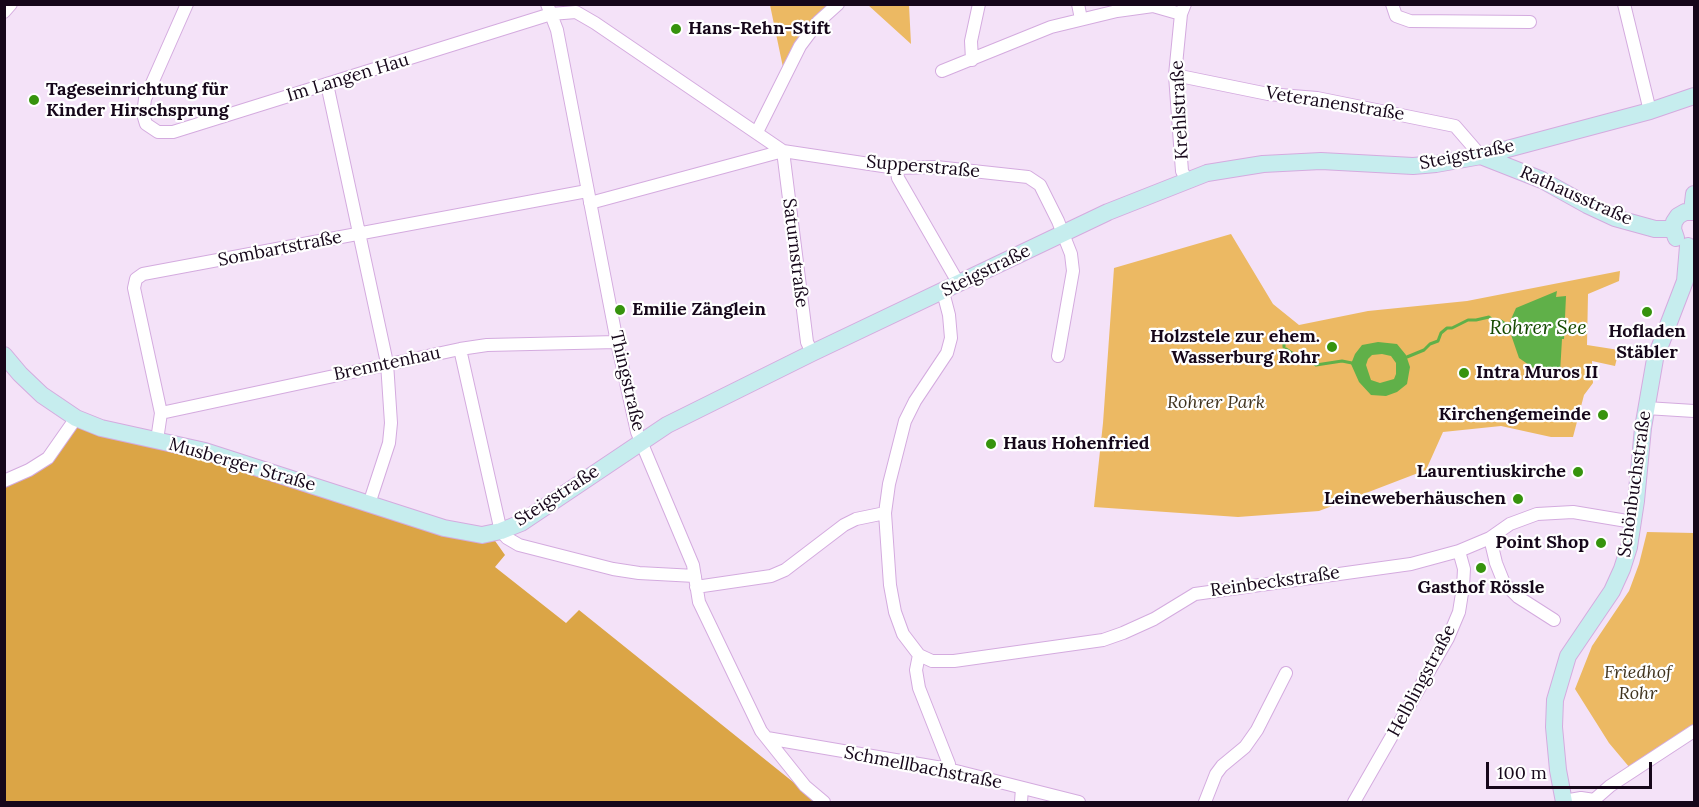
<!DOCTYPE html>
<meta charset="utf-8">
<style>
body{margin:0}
#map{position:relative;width:1699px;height:807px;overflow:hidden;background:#f4e2f8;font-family:Lora,serif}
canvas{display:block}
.frame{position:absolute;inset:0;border:6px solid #16071a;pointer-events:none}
.scale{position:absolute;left:1486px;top:762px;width:166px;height:27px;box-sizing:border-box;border:3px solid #16071a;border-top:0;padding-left:8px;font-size:18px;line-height:21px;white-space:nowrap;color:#16071a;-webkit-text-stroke:4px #fff;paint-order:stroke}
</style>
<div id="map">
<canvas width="1699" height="807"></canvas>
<div class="frame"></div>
<div class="scale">100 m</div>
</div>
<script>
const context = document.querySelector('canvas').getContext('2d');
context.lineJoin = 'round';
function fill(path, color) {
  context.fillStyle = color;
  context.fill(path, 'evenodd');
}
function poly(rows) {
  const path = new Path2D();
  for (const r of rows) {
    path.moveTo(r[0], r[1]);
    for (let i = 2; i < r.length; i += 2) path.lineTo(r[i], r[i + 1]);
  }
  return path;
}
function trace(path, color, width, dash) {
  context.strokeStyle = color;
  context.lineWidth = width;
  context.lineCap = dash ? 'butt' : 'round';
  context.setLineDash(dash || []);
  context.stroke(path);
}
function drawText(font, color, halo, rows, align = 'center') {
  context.font = font + ' Lora,serif';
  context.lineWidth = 4.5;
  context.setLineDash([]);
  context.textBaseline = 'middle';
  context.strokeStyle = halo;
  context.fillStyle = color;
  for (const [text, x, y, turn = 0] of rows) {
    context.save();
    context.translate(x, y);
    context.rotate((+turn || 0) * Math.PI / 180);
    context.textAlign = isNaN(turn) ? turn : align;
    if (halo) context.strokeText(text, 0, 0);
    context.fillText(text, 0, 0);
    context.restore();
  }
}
fill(poly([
 [770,5,838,5,818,22,785,77],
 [868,5,909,5,911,44],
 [1231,234,1273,304,1299,325,1368,311,1467,301,1620,271,1619,281,1588,294,1587,345,1619,350,1615,366,1592,361,1593,383,1584,395,1573,437,1551,437,1501,426,1443,432,1426,470,1319,511,1238,517,1094,507,1103,423,1114,268],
 [1647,532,1694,533,1694,725,1630,768,1609,743,1575,689,1592,646,1629,591,1639,564]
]), '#ecb963');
fill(poly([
 [76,425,157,444,493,538,505,555,495,567,566,623,579,610,818,802,5,802,5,481,29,470]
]), '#dba546');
fill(poly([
 [1557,291,1556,297,1566,296,1564,339,1562,339,1560,373,1539,372,1519,358,1508,326,1516,308],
 [1378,342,1397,344,1406,355,1410,367,1407,384,1397,392,1386,396,1371,395,1359,382,1351,364,1355,354,1362,345],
 [1382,354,1391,356,1396,363,1396,374,1394,379,1380,383,1371,380,1366,365,1368,359,1372,355]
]), '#60b049');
trace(poly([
 [1284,344,1284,347],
 [1286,349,1298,357,1310,360,1316,365,1342,361,1352,363],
 [1407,357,1424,350,1430,344,1438,341,1441,333,1447,328,1452,328,1468,320,1476,320,1489,317,1498,325,1499,321,1501,321,1508,326]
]), '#60b049', 3);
const street = poly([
 [187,4,145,99,143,114,146,124,158,132,173,132,551,14,576,12,595,23,783,151,896,168,936,167,1028,177,1040,185,1058,221,1071,254,1073,271,1058,356],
 [547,4,557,30,617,342,637,432,693,565,699,602,761,731,805,786,824,802],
 [1078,4,1081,19],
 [1185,4,1181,14,1175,75,1181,158,1182,171,1187,181],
 [1392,4,1396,16,1410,21,1530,22],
 [1624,4,1650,111],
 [4,12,11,4],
 [972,60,971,41,979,4],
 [942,71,1051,27,1117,11,1153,6,1181,14],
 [1175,75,1268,94,1317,98,1455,126,1481,156],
 [327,84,387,363,391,423,389,443,369,504],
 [757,132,800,46,818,22,838,4],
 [896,168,898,178,959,284],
 [590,203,783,151,807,342,812,353],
 [943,292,949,315,951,338,947,353,915,401,905,421,889,484,885,513,890,585,895,612,903,634,919,655,916,670,919,688,949,764,948,769],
 [460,349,499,523,501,531,507,538,519,545,613,569,639,573,695,576],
 [1646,408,1694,411],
 [161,413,460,349,487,345,617,342],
 [157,440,161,413,134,288,136,279,143,274,587,191],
 [4,481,29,470,48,458,76,418],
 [1490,538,1496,563,1504,583,1518,597,1554,620],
 [696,587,771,576,785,570,844,525,856,519,885,513],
 [919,655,932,661,954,661,1103,640,1123,633,1154,619,1195,594,1411,564,1459,551,1490,538,1510,524,1537,514,1573,512,1633,522],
 [767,738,948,769,1079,802],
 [1594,800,1610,786,1694,731],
 [1564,801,1581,798,1594,800],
 [1021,802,1022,788],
 [1205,802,1216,774,1222,766,1245,747,1257,730,1286,673],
 [1354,802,1448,638,1459,612,1463,587,1464,569,1459,551]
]);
const secondary = poly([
 [1481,156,1542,180,1587,205,1615,218,1655,229,1673,229],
 [1692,211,1694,194],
 [1676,238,1673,229,1674,222,1678,216,1685,212,1694,212],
 [4,355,20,374,42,395,76,418,101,428,205,451,444,528,482,535,501,531,521,523,667,425,812,353,1108,212,1207,173,1263,164,1321,161,1413,166,1436,164,1481,156,1650,111,1694,96],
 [1564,802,1558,770,1554,727,1555,700,1568,656,1612,591,1622,569,1629,547,1636,501,1643,428,1655,359,1685,281,1688,246]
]);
trace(street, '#d4abdf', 14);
trace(secondary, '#d4abdf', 18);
trace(street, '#fff', 12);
trace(secondary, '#c6edee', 16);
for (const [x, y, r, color] of [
 [676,29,6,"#36930d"],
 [34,100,6,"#36930d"],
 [620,310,6,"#36930d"],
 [1647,312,6,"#36930d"],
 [1332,347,6,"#36930d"],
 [1464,373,6,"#36930d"],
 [1603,415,6,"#36930d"],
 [991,444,6,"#36930d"],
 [1578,472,6,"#36930d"],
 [1518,499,6,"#36930d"],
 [1601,543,6,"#36930d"],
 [1481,568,6,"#36930d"]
]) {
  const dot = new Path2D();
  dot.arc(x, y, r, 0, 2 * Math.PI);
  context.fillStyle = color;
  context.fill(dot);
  trace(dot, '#fff', 2);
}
drawText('bold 18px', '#16071a', '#fff', [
 ["Hans-Rehn-Stift",688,29],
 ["Tageseinrichtung für",46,90],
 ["Kinder Hirschsprung",46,111],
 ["Emilie Zänglein",632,310],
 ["Hofladen",1647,332,"center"],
 ["Stäbler",1647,353,"center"],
 ["Holzstele zur ehem.",1320,337,"right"],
 ["Wasserburg Rohr",1320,358,"right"],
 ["Intra Muros II",1476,373],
 ["Kirchengemeinde",1591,415,"right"],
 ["Haus Hohenfried",1003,444],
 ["Laurentiuskirche",1566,472,"right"],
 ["Leineweberhäuschen",1506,499,"right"],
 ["Point Shop",1589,543,"right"],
 ["Gasthof Rössle",1481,588,"center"]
], 'left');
drawText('18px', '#16071a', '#fff', [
 ["Im Langen Hau",348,78,-17],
 ["Veteranenstraße",1335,104,9],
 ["Krehlstraße",1180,110,-93],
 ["Steigstraße",1467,155,-11],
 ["Supperstraße",923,167,5],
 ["Rathausstraße",1576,196,24],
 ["Sombartstraße",280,249,-11],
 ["Saturnstraße",795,253,83],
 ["Steigstraße",986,271,-26],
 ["Brenntenhau",387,364,-12],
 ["Thingstraße",627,381,77],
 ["Musberger Straße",242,465,16],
 ["Schönbuchstraße",1635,484,-82],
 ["Steigstraße",557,496,-33],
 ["Reinbeckstraße",1275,582,-8],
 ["Helblingstraße",1422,681,-62],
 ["Schmellbachstraße",923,768,11]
]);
drawText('italic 18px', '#40331e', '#fff', [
 ["Rohrer Park",1216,403],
 ["Friedhof",1638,673],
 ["Rohr",1638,694]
]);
drawText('italic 20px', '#154a00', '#fff', [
 ["Rohrer See",1538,328]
]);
</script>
